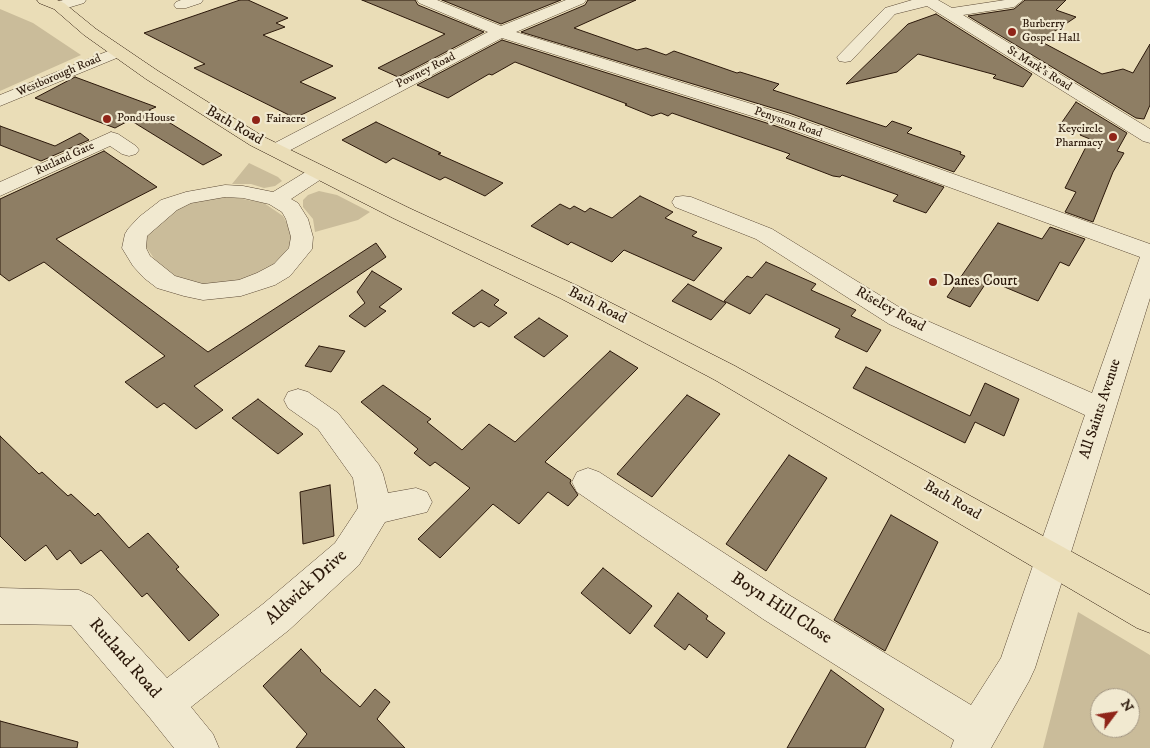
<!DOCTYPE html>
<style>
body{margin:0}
#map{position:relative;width:1150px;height:748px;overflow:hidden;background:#eaddb7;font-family:"IM FELL DW Pica",serif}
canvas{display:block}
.north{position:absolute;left:1090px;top:688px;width:50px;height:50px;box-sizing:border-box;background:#f1e9d0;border:1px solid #a29581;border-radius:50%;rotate:59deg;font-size:14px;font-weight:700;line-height:20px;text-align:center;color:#2b180a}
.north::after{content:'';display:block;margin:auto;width:18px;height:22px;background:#8f2418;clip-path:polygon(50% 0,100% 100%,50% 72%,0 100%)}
</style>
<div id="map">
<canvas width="1150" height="748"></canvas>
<div class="north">N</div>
</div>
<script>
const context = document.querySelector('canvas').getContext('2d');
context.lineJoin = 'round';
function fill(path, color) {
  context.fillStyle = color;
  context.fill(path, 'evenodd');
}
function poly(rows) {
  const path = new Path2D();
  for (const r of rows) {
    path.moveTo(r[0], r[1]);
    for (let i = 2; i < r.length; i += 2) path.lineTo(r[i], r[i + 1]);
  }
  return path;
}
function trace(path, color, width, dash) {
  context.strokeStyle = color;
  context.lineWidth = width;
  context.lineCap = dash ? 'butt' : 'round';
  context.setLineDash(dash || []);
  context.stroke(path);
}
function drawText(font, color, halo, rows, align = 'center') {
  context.font = font + ' "IM FELL DW Pica",serif';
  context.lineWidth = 4.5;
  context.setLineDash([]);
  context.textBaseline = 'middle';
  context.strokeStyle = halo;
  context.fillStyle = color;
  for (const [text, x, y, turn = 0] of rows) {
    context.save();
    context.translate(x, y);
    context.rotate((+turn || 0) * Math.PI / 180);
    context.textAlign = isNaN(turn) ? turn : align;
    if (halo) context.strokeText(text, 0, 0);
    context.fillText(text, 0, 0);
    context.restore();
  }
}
fill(poly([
 [0,9,33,23,81,55,0,91],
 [249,163,278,177,282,181,275,186,264,188,251,184,232,184],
 [319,191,337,195,370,212,358,220,315,232,313,219,303,207,303,200,308,195],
 [212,198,237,198,264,203,283,216,293,235,286,255,269,271,243,282,211,286,180,279,157,263,145,245,150,225,187,202],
 [1078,612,1150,655,1150,748,1043,748],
 [1100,698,1130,698,1130,728,1100,728]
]), '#cabc9a');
const building = poly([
 [240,0,248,0,288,18,276,23,285,27,263,35,333,66,300,82,336,98,295,118,194,68,205,64,144,33,240,0],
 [362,0,415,0,418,5,484,32,398,77,378,68,445,34,362,0],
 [442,0,561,0,501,24,442,0],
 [588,0,636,0,574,28,637,50,646,48,666,55,674,51,737,73,740,72,779,84,773,90,886,127,892,121,912,128,907,133,961,152,960,154,965,156,954,172,789,113,521,32,585,5,588,0],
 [1025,0,1066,0,1056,10,1076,17,1040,41,1102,74,1123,69,1133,73,1150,44,1150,105,1144,119,1136,118,968,16,1014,9,1025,0],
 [936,14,1032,74,1023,87,993,78,996,75,918,54,897,72,846,84,908,24,936,14],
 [502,40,773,125,944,187,926,213,893,201,898,195,842,175,840,177,833,176,786,158,790,154,672,113,668,116,661,113,652,116,625,105,627,104,515,62,492,75,489,74,448,98,417,85,502,40],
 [75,77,156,107,149,110,222,155,203,165,130,120,115,128,35,98,75,77],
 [1076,102,1127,133,1117,151,1124,153,1113,172,1093,222,1065,212,1076,192,1065,188,1090,139,1080,135,1082,131,1060,125,1076,102],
 [376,122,441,153,438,154,503,183,485,196,445,177,440,180,393,158,386,163,342,140,376,122],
 [0,126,55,146,80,133,89,140,41,161,0,145,0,126],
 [104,151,157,187,56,239,208,352,376,243,386,257,194,386,223,410,196,429,164,403,157,408,125,382,165,356,44,262,9,281,0,274,0,199,104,151],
 [640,196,673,212,665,218,697,232,692,236,722,248,694,281,624,250,612,262,571,242,568,245,531,226,560,204,570,209,574,206,585,212,590,208,612,218,640,196],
 [998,223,1042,239,1050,227,1085,239,1069,266,1060,262,1038,301,988,280,970,307,947,297,998,223],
 [766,262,816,284,811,290,856,310,851,316,881,330,867,352,835,337,840,329,766,294,750,314,724,301,747,276,752,278,766,262],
 [372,271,402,289,379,307,386,311,365,327,349,316,365,303,357,292,372,271],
 [688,284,726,303,711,320,672,301,688,284],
 [482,290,499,300,494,305,507,313,489,327,481,322,474,327,452,313,482,290],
 [539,318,568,336,544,357,514,337,539,318],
 [319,346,345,351,331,372,305,366,319,346],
 [610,351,638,368,545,462,571,480,570,483,578,495,568,506,548,492,519,524,493,504,440,558,418,539,470,488,435,462,430,466,414,453,418,449,361,402,383,385,431,419,427,422,462,450,489,424,515,442,610,351],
 [866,367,970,416,985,383,1019,399,1004,436,975,422,965,443,853,388,866,367],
 [687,395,720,414,652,497,617,474,687,395],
 [258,399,303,434,278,454,232,418,258,399],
 [0,436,39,474,42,472,68,496,71,494,95,516,98,513,129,548,148,533,179,567,176,569,219,615,189,641,147,593,142,597,101,550,81,564,70,550,57,560,46,545,25,561,0,536,0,436],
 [789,455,827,478,766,571,726,544,789,455],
 [330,485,334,536,303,544,300,492,330,485],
 [891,515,938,542,885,651,834,620,891,515],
 [603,568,652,606,630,634,581,593,603,568],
 [678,593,708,616,706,619,725,633,707,658,689,644,685,650,654,626,678,593],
 [301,649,321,670,320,671,360,707,375,689,390,702,377,719,405,748,296,748,307,734,263,686,301,649],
 [831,670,884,709,865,748,787,748,831,670],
 [0,721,78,742,77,748,0,748,0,721]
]);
fill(building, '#8e7e64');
trace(building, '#2b180a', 1);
const minor = poly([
 [63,0,86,0,84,3,64,9,54,9,52,6,54,3,63,0],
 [181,0,203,0,201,3,186,8,176,8,174,5,176,2,181,0],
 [417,0,437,0,501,26,566,0,586,0,584,3,516,32,788,115,1150,244,1150,298,1035,668,1029,681,991,748,951,748,954,740,763,619,577,492,572,482,577,472,588,468,599,472,789,595,971,705,1001,658,1085,415,889,324,756,239,675,207,672,202,675,197,683,196,691,197,772,229,907,312,1092,393,1140,257,774,123,502,38,283,154,276,156,269,154,266,150,269,146,488,32,419,3,417,0],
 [938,0,952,8,1005,0,1023,0,1014,7,963,15,1150,129,1150,143,1143,141,927,6,895,14,851,61,845,62,839,61,837,57,885,8,912,0,938,0],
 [118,47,124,49,126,52,124,55,0,106,0,95,118,47],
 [111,132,118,134,136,146,139,150,136,154,129,156,122,154,110,146,0,196,0,182,111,132],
 [319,166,326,168,329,172,326,176,291,199,298,203,308,219,313,237,312,249,290,276,275,285,241,296,203,300,184,296,157,288,144,278,133,266,122,248,125,234,128,229,139,217,161,200,186,192,225,185,243,186,273,192,312,168,319,166],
 [225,197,243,198,269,204,282,212,286,219,291,237,289,248,274,264,257,273,239,280,203,284,175,276,150,256,146,248,147,236,177,210,191,203,225,197],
 [298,389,308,392,338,413,379,465,383,474,388,493,416,488,427,492,432,502,427,512,385,522,359,565,289,630,191,707,213,734,219,748,174,748,150,718,71,625,0,624,0,588,79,590,92,596,167,678,263,604,335,543,358,508,353,478,318,429,288,408,284,400,288,392,298,389]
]);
const major = poly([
 [37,0,57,0,64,3,96,29,158,71,264,137,409,208,578,286,735,366,1150,595,1150,633,1137,628,715,380,560,298,393,218,250,145,146,79,84,35,54,9,39,3,37,0]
]);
trace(minor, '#5b4935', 1);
trace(major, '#2b180a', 1);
fill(minor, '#f1e9d0');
fill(major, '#eaddb7');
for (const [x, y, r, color] of [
 [1012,32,5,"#8f2418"],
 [107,119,5,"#8f2418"],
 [256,120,5,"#8f2418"],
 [1113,137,5,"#8f2418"],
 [933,282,5,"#8f2418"]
]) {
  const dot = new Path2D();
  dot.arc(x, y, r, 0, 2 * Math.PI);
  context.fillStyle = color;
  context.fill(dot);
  trace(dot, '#f1e9d0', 2);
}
drawText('12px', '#2b180a', '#f1e9d0', [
 ["Burberry",1022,25],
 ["Gospel Hall",1022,39],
 ["Pond House",117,119],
 ["Fairacre",266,120],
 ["Keycircle",1103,130,"right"],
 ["Pharmacy",1103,144,"right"]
], 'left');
drawText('12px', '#2b180a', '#f1e9d0', [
 ["St Mark's Road",1039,69,32],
 ["Powney Road",426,71,-27],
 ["Westborough Road",59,76,-23],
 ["Penyston Road",788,123,19],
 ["Rutland Gate",65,159,-25]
]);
drawText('15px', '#2b180a', '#f1e9d0', [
 ["Bath Road",234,126,30],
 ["Bath Road",597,306,27],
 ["Riseley Road",890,310,29],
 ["All Saints Avenue",1101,409,-72],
 ["Bath Road",952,501,30]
]);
drawText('15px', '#2b180a', '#f1e9d0', [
 ["Danes Court",943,282]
], 'left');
drawText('18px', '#2b180a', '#f1e9d0', [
 ["Aldwick Drive",307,588,-42],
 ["Boyn Hill Close",781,609,33],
 ["Rutland Road",124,659,49]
]);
</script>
